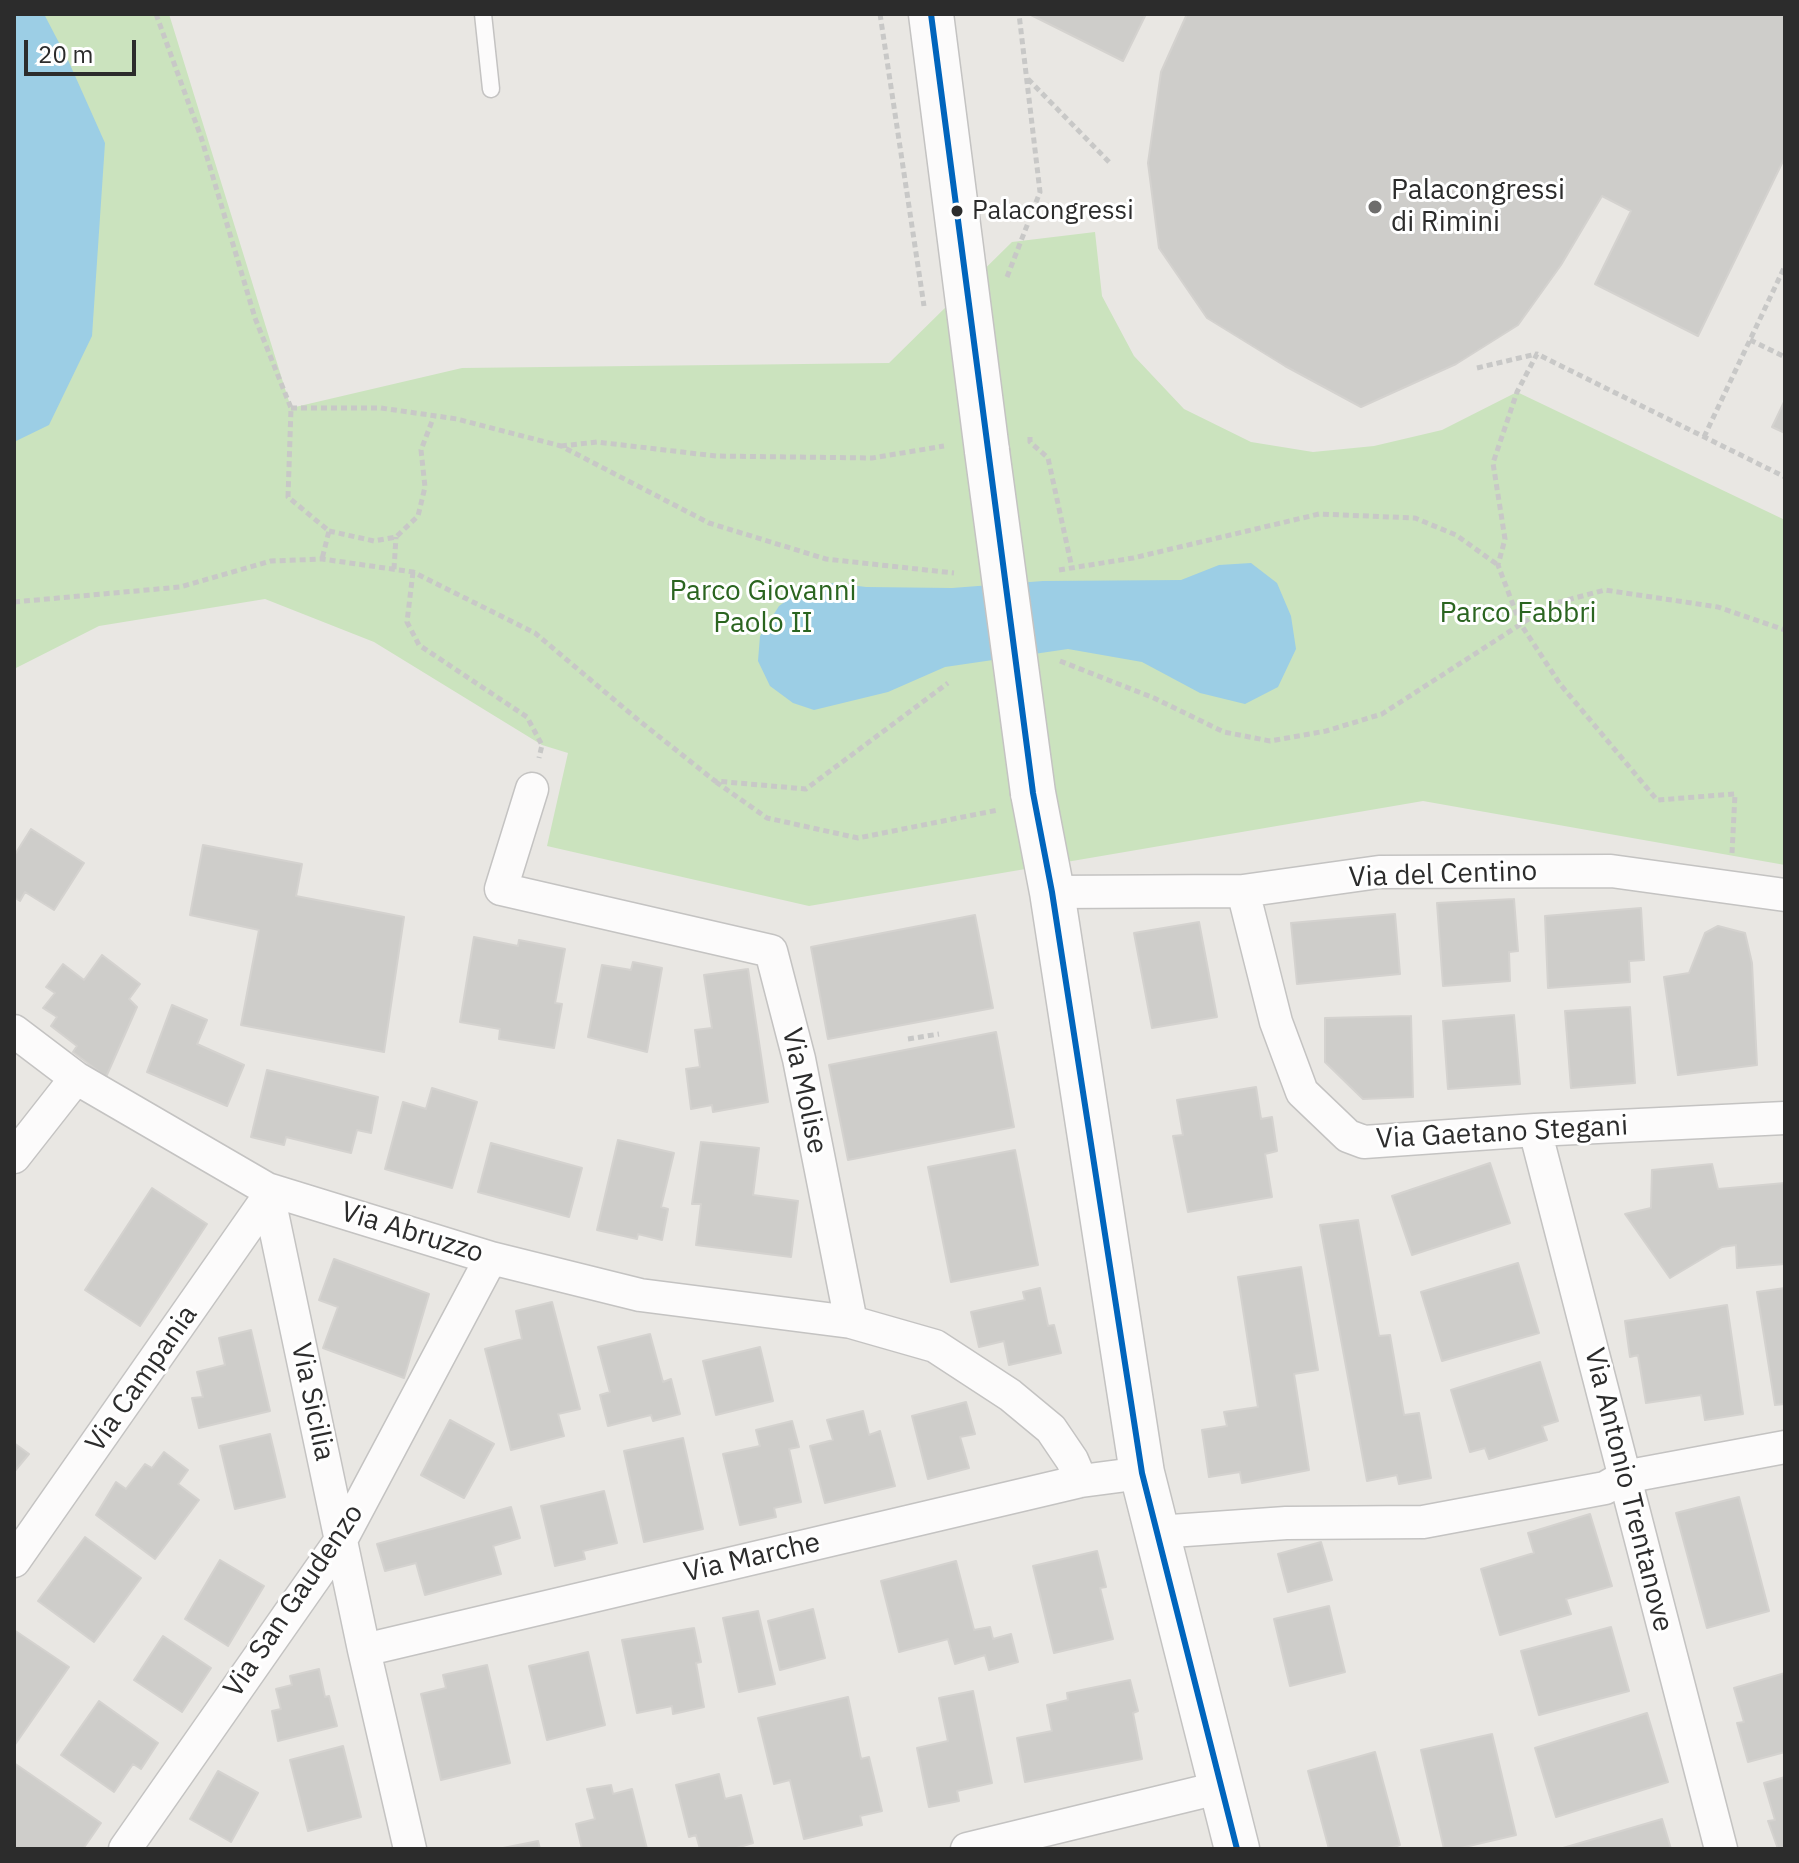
<!DOCTYPE html>
<style>
body{margin:0}
#map{position:relative;width:1799px;height:1863px;overflow:hidden;background:#e9e7e3;font-family:"IBM Plex Sans",sans-serif}
canvas{display:block}
.frame{position:absolute;inset:0;border:16px solid #2c2c2c;pointer-events:none}
.scale{position:absolute;left:24px;top:40px;width:112px;height:36px;box-sizing:border-box;border:4px solid #2c2c2c;border-top:0;padding-left:10px;font-size:24px;line-height:28px;white-space:nowrap;color:#2c2c2c;-webkit-text-stroke:6px #fff;paint-order:stroke}
</style>
<div id="map">
<canvas width="1799" height="1863"></canvas>
<div class="frame"></div>
<div class="scale">20 m</div>
</div>
<script>
const context = document.querySelector('canvas').getContext('2d');
context.lineJoin = 'round';
function fill(path, color) {
  context.fillStyle = color;
  context.fill(path, 'evenodd');
}
function poly(rows) {
  const path = new Path2D();
  for (const r of rows) {
    path.moveTo(r[0], r[1]);
    for (let i = 2; i < r.length; i += 2) path.lineTo(r[i], r[i + 1]);
  }
  return path;
}
function trace(path, color, width, dash) {
  context.strokeStyle = color;
  context.lineWidth = width;
  context.lineCap = dash ? 'butt' : 'round';
  context.setLineDash(dash || []);
  context.stroke(path);
}
function drawText(font, color, halo, rows, align = 'center') {
  context.font = font + ' "IBM Plex Sans",sans-serif';
  context.lineWidth = 6;
  context.setLineDash([]);
  context.textBaseline = 'middle';
  context.strokeStyle = halo;
  context.fillStyle = color;
  for (const [text, x, y, turn = 0] of rows) {
    context.save();
    context.translate(x, y);
    context.rotate((+turn || 0) * Math.PI / 180);
    context.textAlign = isNaN(turn) ? turn : align;
    if (halo) context.strokeText(text, 0, 0);
    context.fillText(text, 0, 0);
    context.restore();
  }
}
fill(poly([
 [14,14,169,14,291,408,462,368,889,363,1012,242,1095,232,1102,296,1134,356,1184,409,1251,442,1313,452,1374,446,1442,430,1517,392,1785,520,1785,865,1423,801,809,906,547,846,568,753,542,745,374,642,265,599,99,626,14,669]
]), '#cbe3be');
fill(poly([
 [14,14,44,14,68,60,105,143,92,336,49,425,14,442],
 [1251,563,1277,583,1291,616,1296,649,1278,687,1245,704,1200,693,1142,662,1068,649,945,667,888,692,814,710,793,703,770,686,758,661,760,636,779,606,804,588,834,583,866,587,952,588,1043,581,1181,580,1219,565]
]), '#9ccee5');
const building = poly([
 [1029,14,1146,14,1123,61,1029,14],
 [1187,14,1785,14,1785,157,1698,336,1595,284,1631,211,1602,196,1561,265,1518,325,1456,364,1361,407,1285,366,1207,318,1159,248,1148,163,1161,72,1187,14],
 [1785,400,1785,433,1772,427,1785,400],
 [31,829,84,863,54,910,25,892,20,901,14,897,14,856,31,829],
 [203,845,302,864,296,896,404,917,384,1052,241,1025,259,930,190,915,203,845],
 [1514,899,1518,951,1509,952,1510,981,1443,986,1437,903,1514,899],
 [1641,908,1644,960,1629,961,1630,982,1548,988,1545,916,1641,908],
 [1395,914,1400,974,1297,984,1291,923,1395,914],
 [975,915,993,1008,828,1039,811,947,975,915],
 [1199,922,1217,1017,1152,1028,1134,933,1199,922],
 [1718,926,1745,933,1752,963,1757,1065,1678,1075,1664,977,1689,973,1705,933,1718,926],
 [474,937,518,946,519,940,565,949,555,1003,562,1004,554,1048,499,1039,500,1029,460,1022,474,937],
 [102,955,140,984,129,999,137,1007,106,1077,73,1052,77,1046,51,1026,57,1017,43,1008,55,993,46,987,63,964,84,980,102,955],
 [633,962,662,968,647,1052,588,1037,602,965,631,970,633,962],
 [748,969,768,1102,713,1112,712,1105,691,1109,686,1069,700,1067,695,1030,712,1028,704,975,748,969],
 [172,1005,207,1020,197,1044,244,1065,227,1106,147,1072,172,1005],
 [1630,1007,1635,1083,1571,1088,1565,1011,1630,1007],
 [1514,1015,1520,1084,1448,1089,1443,1021,1514,1015],
 [1411,1016,1413,1097,1363,1099,1325,1062,1325,1018,1411,1016],
 [996,1032,1014,1127,848,1160,829,1065,996,1032],
 [267,1070,378,1097,371,1133,357,1130,351,1153,286,1137,284,1145,251,1137,267,1070],
 [1256,1087,1261,1119,1272,1117,1277,1151,1265,1154,1272,1197,1188,1212,1173,1136,1183,1135,1177,1100,1256,1087],
 [432,1088,477,1102,452,1188,385,1169,403,1102,426,1109,432,1088],
 [618,1140,674,1153,661,1207,668,1209,662,1240,638,1234,637,1239,597,1230,618,1140],
 [701,1142,759,1148,753,1195,798,1201,791,1257,696,1245,701,1204,692,1204,701,1142],
 [491,1143,582,1168,569,1217,478,1192,491,1143],
 [1015,1150,1038,1265,951,1282,928,1167,1015,1150],
 [1490,1163,1510,1223,1412,1255,1392,1196,1490,1163],
 [1712,1164,1718,1189,1785,1183,1785,1264,1737,1268,1736,1245,1722,1247,1670,1278,1625,1214,1651,1208,1652,1170,1712,1164],
 [152,1188,207,1224,140,1326,85,1290,152,1188],
 [1358,1220,1379,1336,1390,1335,1404,1415,1419,1413,1431,1478,1399,1484,1397,1475,1367,1481,1320,1225,1358,1220],
 [334,1259,429,1294,404,1378,323,1348,338,1307,319,1300,334,1259],
 [1518,1263,1539,1333,1442,1361,1421,1292,1518,1263],
 [1301,1267,1318,1370,1294,1374,1309,1470,1242,1483,1240,1472,1209,1477,1202,1430,1227,1426,1224,1412,1258,1407,1238,1277,1301,1267],
 [1040,1288,1048,1326,1054,1325,1061,1353,1009,1365,1004,1341,979,1347,971,1312,1025,1300,1023,1292,1040,1288],
 [1785,1288,1785,1404,1775,1405,1757,1292,1785,1288],
 [552,1302,580,1409,558,1414,564,1436,511,1450,485,1349,522,1339,516,1311,552,1302],
 [1727,1305,1743,1414,1705,1420,1701,1395,1646,1403,1638,1355,1630,1357,1625,1321,1727,1305],
 [251,1330,270,1411,199,1428,192,1398,203,1397,197,1372,225,1365,219,1338,251,1330],
 [650,1334,663,1382,671,1379,680,1414,653,1421,651,1415,608,1426,600,1395,610,1392,598,1347,650,1334],
 [760,1347,773,1401,716,1415,703,1361,760,1347],
 [1540,1362,1558,1421,1542,1426,1547,1440,1489,1459,1485,1448,1470,1452,1451,1390,1540,1362],
 [966,1402,975,1434,960,1437,969,1468,928,1479,912,1416,966,1402],
 [863,1411,869,1435,880,1431,895,1486,825,1503,810,1446,833,1440,827,1420,863,1411],
 [450,1420,494,1444,464,1498,421,1475,450,1420],
 [792,1421,799,1447,789,1449,801,1502,774,1508,776,1517,740,1525,723,1454,760,1446,756,1430,792,1421],
 [270,1434,285,1497,235,1509,220,1446,270,1434],
 [683,1438,703,1529,644,1542,624,1451,683,1438],
 [14,1443,29,1454,14,1472,14,1443],
 [164,1452,188,1470,178,1484,199,1500,155,1559,96,1515,116,1482,126,1489,145,1464,152,1468,164,1452],
 [604,1491,617,1543,583,1551,585,1559,555,1566,541,1506,604,1491],
 [1739,1497,1769,1611,1707,1628,1676,1513,1739,1497],
 [511,1507,520,1538,493,1546,501,1574,425,1595,416,1563,385,1571,377,1544,511,1507],
 [1590,1514,1612,1586,1566,1599,1571,1614,1500,1635,1481,1569,1534,1553,1528,1533,1590,1514],
 [85,1537,141,1578,94,1642,38,1601,85,1537],
 [1321,1542,1332,1580,1288,1592,1278,1554,1321,1542],
 [1097,1551,1106,1587,1100,1588,1113,1639,1054,1653,1033,1566,1097,1551],
 [220,1560,264,1586,228,1646,185,1619,220,1560],
 [956,1561,974,1630,990,1627,993,1639,1011,1634,1018,1662,989,1670,985,1655,955,1664,948,1639,899,1652,881,1581,956,1561],
 [1329,1606,1345,1672,1290,1686,1274,1619,1329,1606],
 [813,1609,825,1658,780,1670,768,1621,813,1609],
 [758,1611,775,1684,739,1692,723,1618,758,1611],
 [1611,1627,1629,1691,1539,1715,1521,1651,1611,1627],
 [694,1628,701,1662,696,1663,704,1707,673,1714,672,1706,637,1713,622,1640,694,1628],
 [14,1630,69,1667,14,1746,14,1630],
 [163,1636,211,1668,182,1712,134,1680,163,1636],
 [588,1652,605,1725,547,1740,529,1666,588,1652],
 [487,1665,510,1763,441,1780,421,1694,446,1688,443,1675,487,1665],
 [319,1669,325,1697,329,1696,337,1726,278,1741,272,1711,281,1709,276,1689,292,1685,290,1676,319,1669],
 [1785,1673,1785,1752,1748,1762,1737,1723,1744,1722,1734,1688,1785,1673],
 [1130,1680,1138,1711,1133,1713,1142,1759,1025,1782,1017,1738,1052,1731,1047,1705,1068,1700,1067,1693,1130,1680],
 [973,1691,992,1783,957,1791,959,1801,929,1807,917,1748,948,1741,939,1698,973,1691],
 [848,1697,861,1759,869,1757,882,1811,860,1816,862,1825,804,1839,790,1780,774,1784,758,1718,848,1697],
 [99,1701,158,1743,141,1769,133,1764,114,1792,61,1755,99,1701],
 [1647,1713,1668,1782,1556,1817,1535,1748,1647,1713],
 [1492,1734,1516,1835,1456,1849,1444,1849,1421,1750,1492,1734],
 [343,1746,361,1817,308,1831,290,1760,343,1746],
 [1375,1752,1400,1845,1387,1849,1329,1849,1308,1771,1375,1752],
 [14,1763,101,1823,83,1849,14,1849,14,1763],
 [218,1771,258,1793,231,1842,190,1819,218,1771],
 [719,1774,725,1799,741,1795,753,1843,733,1849,700,1849,696,1835,689,1837,676,1785,719,1774],
 [1785,1777,1785,1849,1778,1849,1768,1821,1775,1820,1764,1783,1785,1777],
 [611,1785,613,1794,632,1789,647,1849,582,1849,576,1824,595,1819,587,1789,611,1785],
 [1662,1819,1671,1849,1563,1848,1662,1819],
 [538,1841,540,1849,498,1849,538,1841]
]);
fill(building, '#cecdca');
trace(building, '#d4d2cf', 2);
const lane = poly([
 [483,14,491,89]
]);
const street = poly([
 [532,789,501,889,771,951,799,1059,851,1322],
 [1243,891,1276,1022,1302,1092,1348,1136,1364,1142,1535,1130,1785,1118],
 [1052,892,1243,891,1379,872,1611,871,1785,895],
 [14,1031,76,1078,267,1189,491,1258,640,1295,851,1322,935,1346,1010,1395,1051,1429,1072,1460,1081,1481],
 [1535,1130,1721,1849],
 [14,1157,76,1078],
 [267,1189,364,1650,410,1849],
 [1157,1532,1286,1523,1423,1522,1605,1488,1624,1477,1785,1447],
 [14,1561,269,1196],
 [364,1650,1081,1481,1142,1473],
 [125,1849,341,1540,491,1258],
 [967,1849,1222,1787]
]);
const secondary = poly([
 [931,14,987,451],
 [1033,793,1052,892,1142,1473,1237,1849]
]);
trace(lane, '#c4c3c2', 19);
trace(street, '#c4c3c2', 35);
trace(secondary, '#c4c3c2', 47);
trace(poly([
 [156,14,201,137,255,318,291,408,288,497,329,531,322,559],
 [880,14,924,306],
 [1028,79,1111,164],
 [1007,277,1040,192,1019,14],
 [1750,340,1785,357],
 [1477,368,1536,354],
 [291,408,381,408,457,419,561,446,709,523,826,559,954,573],
 [1030,437,1030,442,1048,458,1072,568],
 [1704,437,1785,266],
 [561,446,597,442,716,456,872,458,944,446],
 [329,531,374,541,396,537,418,516,425,487,421,450,434,416],
 [394,569,396,537],
 [1059,570,1133,558,1319,514,1415,518,1456,535,1498,565],
 [413,572,407,622,419,645,527,717,542,745,539,758],
 [14,602,180,587,271,561,322,559,413,572,535,633,637,719,715,781,806,789,948,683],
 [1060,661,1154,698,1224,732,1270,741,1326,731,1382,714,1552,604,1605,590,1718,607,1785,630],
 [716,782,767,818,858,838,998,810],
 [1732,853,1735,794,1657,800,1560,684,1520,623,1498,565,1505,539,1493,463,1517,392,1537,354,1785,477],
 [908,1039,939,1034]
]), '#c8c8c7', 5, [6, 4]);
trace(lane, '#fcfbfb', 16);
trace(street, '#fcfbfb', 32);
trace(secondary, '#fcfbfb', 44);
const secondaryBridge = poly([
 [987,451,1033,793]
]);
trace(secondaryBridge, '#c4c3c2', 47, []);
trace(secondaryBridge, '#fcfbfb', 44);
trace(poly([
 [931,14,1033,793,1052,892,1142,1473,1237,1849]
]), '#0065bd', 6);
for (const [x, y, r, color] of [
 [1375,207,8,"#6e6d6c"],
 [957,211,7,"#2c2c2c"]
]) {
  const dot = new Path2D();
  dot.arc(x, y, r, 0, 2 * Math.PI);
  context.fillStyle = color;
  context.fill(dot);
  trace(dot, '#fff', 3);
}
drawText('26px', '#2c2c2c', '#fff', [
 ["Palacongressi",972,211]
], 'left');
drawText('28px', '#2c2c2c', '#fff', [
 ["Palacongressi",1391,191],
 ["di Rimini",1391,223]
], 'left');
drawText('28px', '#2b6520', '#fff', [
 ["Parco Giovanni",763,592],
 ["Paolo II",763,624],
 ["Parco Fabbri",1518,614]
]);
drawText('28px', '#2c2c2c', '#fff', [
 ["Via del Centino",1443,875,-2],
 ["Via Molise",804,1091,78],
 ["Via Gaetano Stegani",1502,1133,-3],
 ["Via Abruzzo",412,1233,17],
 ["Via Campania",142,1379,-55],
 ["Via Sicilia",312,1402,78],
 ["Via Antonio Trentanove",1628,1490,76],
 ["Via Marche",752,1558,-13],
 ["Via San Gaudenzo",294,1601,-56]
]);
</script>
